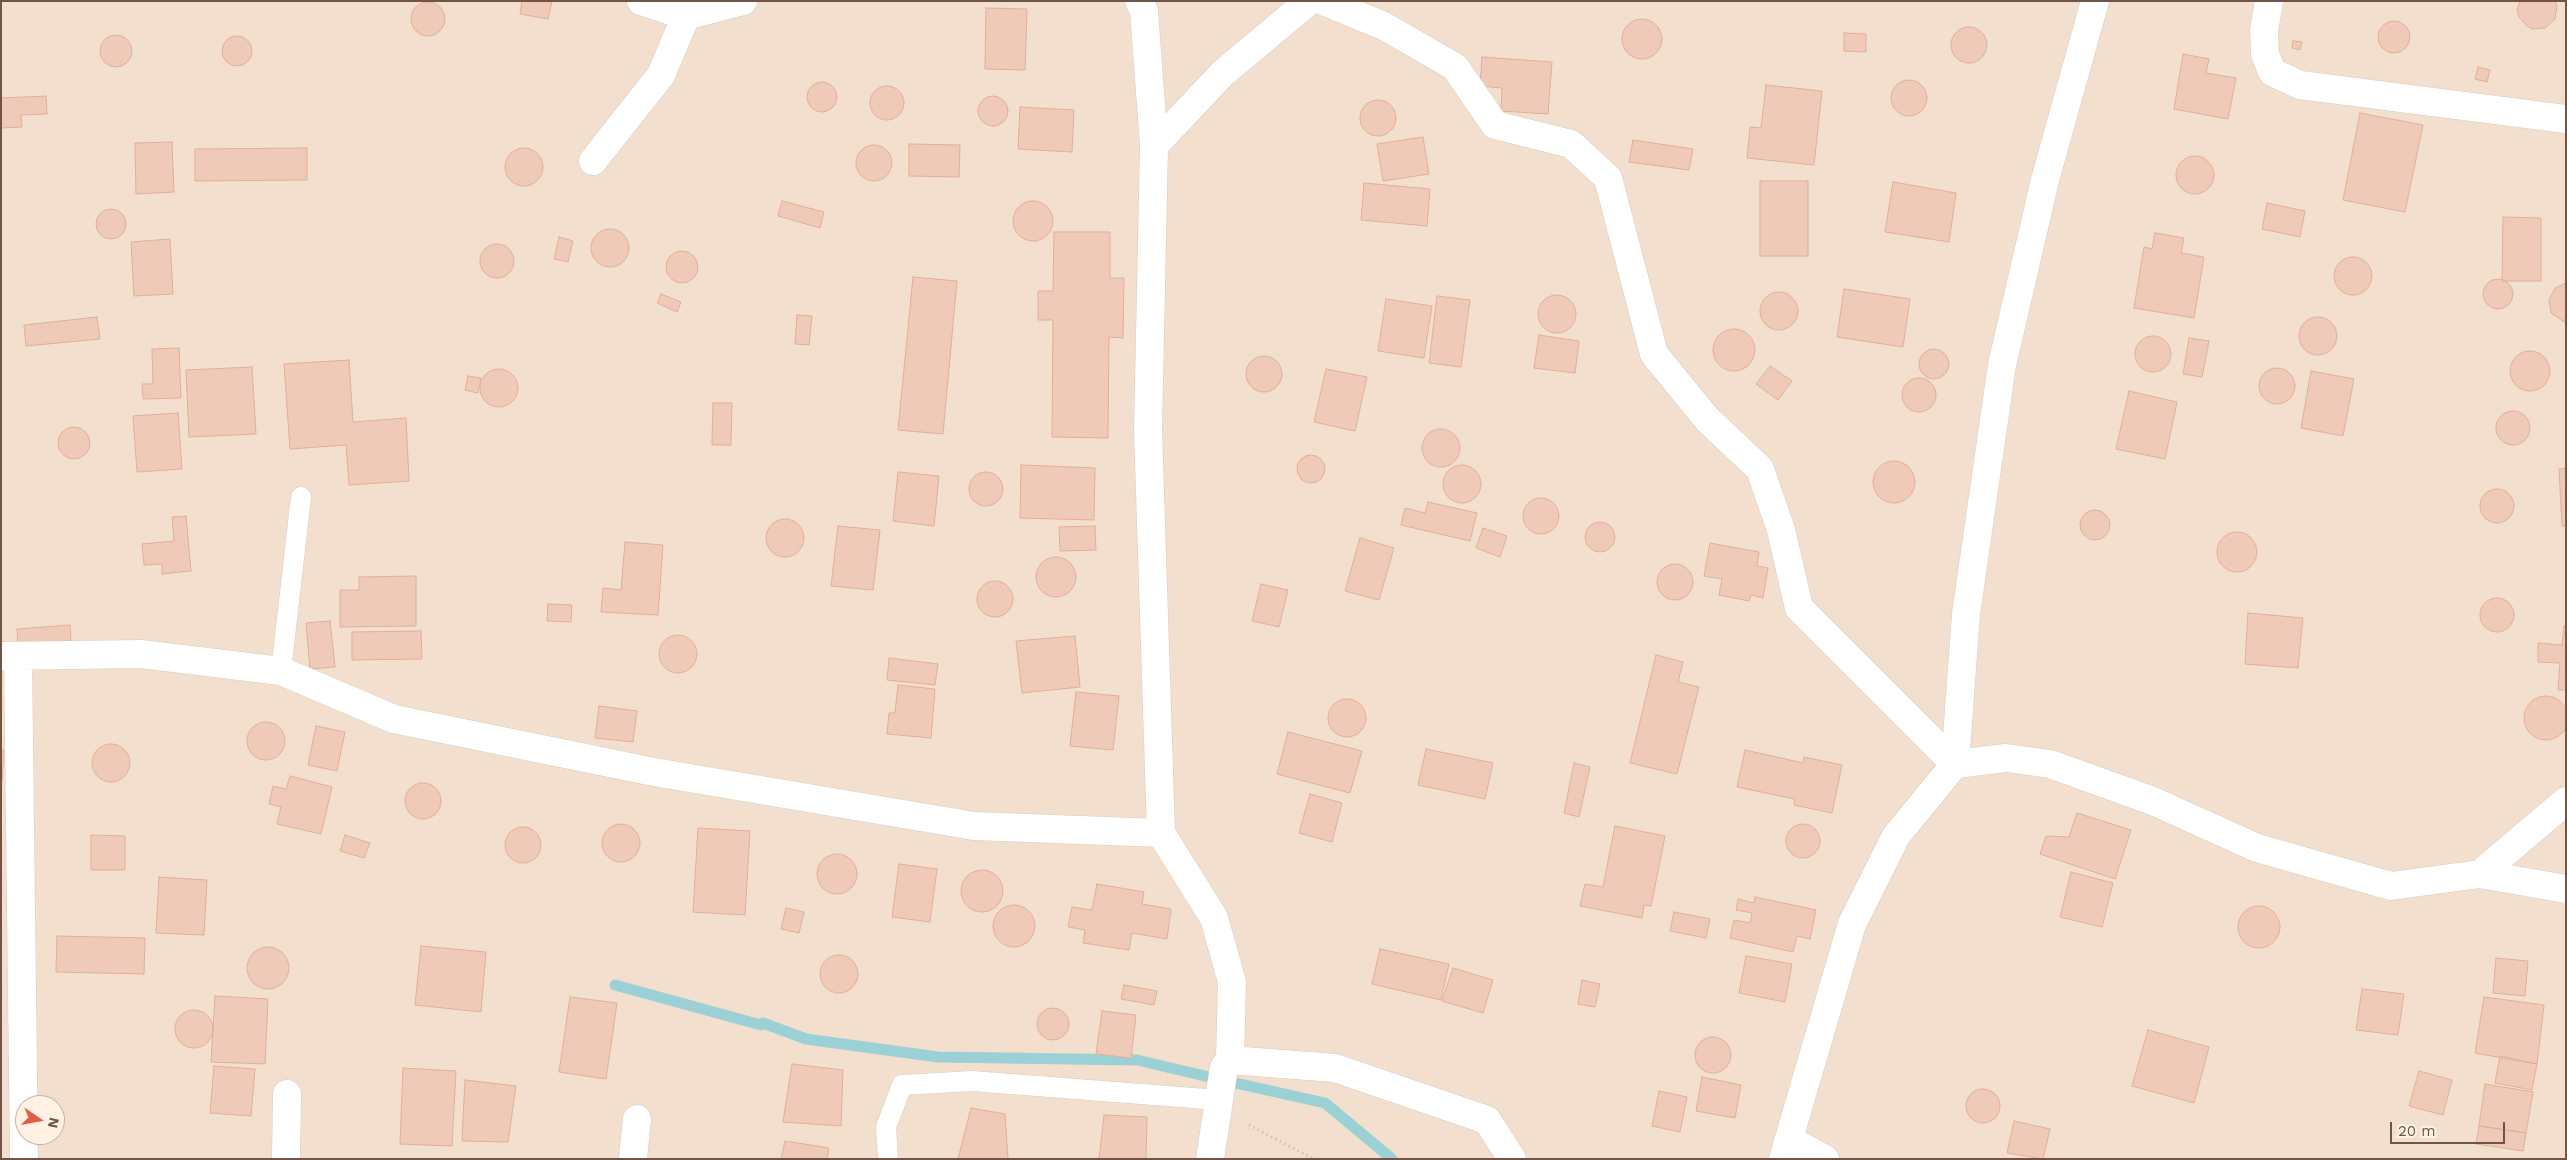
<!DOCTYPE html>
<style>
body{margin:0}
#map{position:relative;width:2567px;height:1160px;overflow:hidden;background:#fbeedf;font-family:"Work Sans",sans-serif}
canvas{display:block}
.frame{position:absolute;inset:0;border:2px solid #715348;pointer-events:none}
.north{position:absolute;left:15px;top:1095px;width:50px;height:50px;box-sizing:border-box;background:#fff2e5;border:1px solid #c6b2a6;border-radius:50%;rotate:102deg;font-size:14px;font-weight:700;line-height:20px;text-align:center;color:#715348}
.north::after{content:'';display:block;margin:auto;width:18px;height:22px;background:#e35d46;clip-path:polygon(50% 0,100% 100%,50% 72%,0 100%)}
.scale{position:absolute;left:2390px;top:1122px;width:115px;height:22px;box-sizing:border-box;border:2px solid #715348;border-top:0;padding-left:6px;font-size:15px;line-height:18px;white-space:nowrap;color:#715348;-webkit-text-stroke:4px #fff2e5;paint-order:stroke}
</style>
<div id="map">
<canvas width="2567" height="1160"></canvas>
<div class="frame"></div>
<div class="north">N</div>
<div class="scale">20 m</div>
</div>
<script>
const context = document.querySelector('canvas').getContext('2d');
context.lineJoin = 'round';
function fill(path, color) {
  context.fillStyle = color;
  context.fill(path, 'evenodd');
}
function poly(rows) {
  const path = new Path2D();
  for (const r of rows) {
    if (r.length === 3) {
      path.moveTo(r[0] + r[2], r[1]);
      path.arc(r[0], r[1], r[2], 0, 2 * Math.PI);
      continue;
    }
    path.moveTo(r[0], r[1]);
    for (let i = 2; i < r.length; i += 2) path.lineTo(r[i], r[i + 1]);
  }
  return path;
}
function trace(path, color, width, dash) {
  context.strokeStyle = color;
  context.lineWidth = width;
  context.lineCap = dash ? 'butt' : 'round';
  context.setLineDash(dash || []);
  context.stroke(path);
}
fill(poly([
 [1,1,2566,1,2566,1159,1,1159],
 [25,1105,55,1105,55,1135,25,1135]
]), '#f3dfce');
trace(poly([
 [615,985,761,1025,763,1023,806,1039,938,1057,1137,1060,1222,1080,1325,1103,1392,1159]
]), '#9bd1d5', 11);
const building = poly([
 [522,1,552,1,548,19,520,14,522,1],
 [2520,1,2555,1,2557,6,2555,19,2545,28,2532,29,2527,26,2519,17,2517,10,2520,1],
 [428,19,17],
 [986,8,1027,9,1025,70,985,69,986,8],
 [1642,39,20],
 [2394,37,16],
 [1969,45,18],
 [1844,33,1866,34,1866,52,1844,51,1844,33],
 [116,51,16],
 [237,51,15],
 [2293,41,2302,42,2300,50,2292,48,2293,41],
 [2183,54,2209,59,2206,73,2236,78,2228,119,2174,109,2183,54],
 [1482,57,1552,62,1548,114,1501,111,1502,88,1480,86,1482,57],
 [2478,67,2490,70,2487,82,2475,79,2478,67],
 [1909,98,18],
 [822,97,15],
 [1766,85,1822,91,1814,165,1747,158,1750,127,1761,128,1766,85],
 [887,103,17],
 [993,111,15],
 [46,96,47,114,21,115,22,127,1,128,1,98,46,96],
 [1378,118,18],
 [1020,107,1074,110,1072,152,1018,149,1020,107],
 [2360,113,2423,125,2405,212,2343,200,2360,113],
 [1423,137,1429,174,1383,181,1377,144,1423,137],
 [1633,140,1693,149,1689,170,1629,162,1633,140],
 [172,142,174,192,136,194,135,143,172,142],
 [909,144,960,145,959,177,909,176,909,144],
 [874,163,18],
 [307,148,307,180,195,181,195,149,307,148],
 [524,167,19],
 [2195,175,19],
 [1760,181,1808,181,1808,256,1760,256,1760,181],
 [1893,182,1956,193,1949,242,1885,232,1893,182],
 [1364,183,1430,189,1427,226,1361,220,1364,183],
 [1033,221,20],
 [782,201,824,212,820,228,778,216,782,201],
 [2267,203,2305,211,2300,237,2262,229,2267,203],
 [111,224,15],
 [2503,217,2541,218,2541,281,2502,281,2503,217],
 [610,248,19],
 [1054,232,1110,232,1110,278,1124,278,1123,338,1109,337,1108,438,1052,437,1053,320,1038,320,1038,291,1053,291,1054,232],
 [2155,233,2184,238,2181,253,2204,257,2194,318,2134,308,2144,247,2152,249,2155,233],
 [559,237,573,241,568,262,554,259,559,237],
 [170,239,173,294,134,296,131,242,170,239],
 [497,261,17],
 [682,267,16],
 [2353,276,19],
 [913,277,957,281,943,434,898,430,913,277],
 [2498,294,15],
 [2566,283,2566,323,2551,313,2549,300,2555,288,2566,283],
 [1844,289,1910,299,1903,347,1837,337,1844,289],
 [1779,311,19],
 [661,294,681,302,677,312,657,303,661,294],
 [1557,314,19],
 [1437,296,1470,300,1461,367,1429,363,1437,296],
 [1386,299,1432,306,1424,358,1378,351,1386,299],
 [797,315,812,316,809,345,795,344,797,315],
 [2318,336,19],
 [97,317,100,339,26,346,24,325,97,317],
 [1734,350,21],
 [1539,335,1579,341,1575,373,1534,368,1539,335],
 [2153,354,18],
 [2189,338,2209,341,2202,377,2183,374,2189,338],
 [179,348,181,398,143,399,142,384,153,384,152,349,179,348],
 [1934,364,15],
 [2530,371,20],
 [1264,374,18],
 [349,360,353,422,406,418,409,481,349,485,346,445,290,449,284,364,349,360],
 [1770,366,1792,381,1778,400,1756,384,1770,366],
 [252,367,256,434,189,437,186,370,252,367],
 [2277,386,18],
 [1326,369,1367,377,1355,431,1314,422,1326,369],
 [499,388,19],
 [2311,371,2354,379,2343,436,2301,428,2311,371],
 [468,376,481,378,478,393,465,390,468,376],
 [1919,395,17],
 [2129,391,2177,402,2165,459,2116,449,2129,391],
 [713,403,732,403,731,445,712,445,713,403],
 [2513,428,17],
 [178,413,182,469,137,472,133,416,178,413],
 [74,443,16],
 [1441,448,19],
 [1311,469,14],
 [1894,482,21],
 [1021,465,1095,468,1094,520,1020,518,1021,465],
 [1462,484,19],
 [2566,468,2566,526,2562,526,2559,469,2566,468],
 [986,489,17],
 [898,472,939,476,934,526,893,521,898,472],
 [2497,506,17],
 [1541,516,18],
 [1428,502,1477,513,1470,541,1401,525,1405,508,1425,513,1428,502],
 [2095,525,15],
 [186,516,191,571,162,574,162,564,144,565,142,544,174,541,172,517,186,516],
 [785,538,19],
 [1600,537,15],
 [838,526,880,530,873,590,831,586,838,526],
 [1095,526,1096,550,1060,551,1059,527,1095,526],
 [1483,528,1507,536,1500,557,1476,548,1483,528],
 [2237,552,20],
 [1360,538,1394,548,1379,600,1345,591,1360,538],
 [625,542,663,545,658,615,601,612,603,588,621,590,625,542],
 [1710,543,1759,552,1757,566,1768,568,1763,598,1751,595,1749,601,1719,595,1722,579,1704,576,1710,543],
 [1056,577,20],
 [1675,582,18],
 [416,576,416,626,340,627,340,590,359,590,359,577,416,576],
 [995,599,18],
 [1261,584,1288,590,1279,627,1252,621,1261,584],
 [2497,615,17],
 [548,604,572,605,571,622,547,621,548,604],
 [2248,613,2303,618,2298,668,2245,664,2248,613],
 [330,621,335,667,310,669,306,623,330,621],
 [70,625,71,641,18,644,17,629,70,625],
 [2564,626,2566,626,2566,690,2558,690,2560,663,2538,662,2538,643,2562,645,2564,626],
 [421,631,422,659,352,660,352,632,421,631],
 [678,654,19],
 [1075,636,1080,687,1022,693,1016,641,1075,636],
 [1656,655,1683,662,1678,682,1699,687,1677,774,1630,763,1656,655],
 [889,658,938,664,935,685,887,680,889,658],
 [898,685,935,689,931,738,887,734,889,713,895,713,898,685],
 [1076,692,1119,696,1113,750,1070,746,1076,692],
 [2546,718,22],
 [1347,718,19],
 [599,706,637,711,633,742,595,738,599,706],
 [266,741,19],
 [316,726,345,732,337,771,308,765,316,726],
 [1288,732,1362,751,1350,793,1277,774,1288,732],
 [111,763,19],
 [1426,749,1493,763,1485,799,1418,785,1426,749],
 [1,750,4,750,1,796,1,750],
 [1745,750,1803,763,1804,757,1842,765,1832,813,1794,805,1795,799,1737,787,1745,750],
 [1574,763,1590,767,1579,817,1564,813,1574,763],
 [290,776,332,787,321,834,277,824,281,807,269,804,273,786,286,789,290,776],
 [423,801,18],
 [1310,794,1342,803,1332,842,1299,833,1310,794],
 [2077,813,2131,830,2115,879,2040,854,2046,836,2069,837,2077,813],
 [1803,841,17],
 [621,843,19],
 [1615,826,1665,836,1651,906,1644,905,1642,918,1580,906,1585,884,1603,887,1615,826],
 [523,845,18],
 [698,828,750,831,745,915,693,912,698,828],
 [91,835,125,836,125,870,91,870,91,835],
 [345,835,370,843,364,858,340,851,345,835],
 [837,874,20],
 [899,864,937,869,930,922,892,917,899,864],
 [982,891,21],
 [2071,872,2113,883,2102,927,2060,917,2071,872],
 [159,877,207,880,204,935,156,933,159,877],
 [1097,884,1144,892,1142,904,1171,909,1167,939,1132,933,1129,950,1083,943,1085,930,1068,927,1072,907,1092,910,1097,884],
 [1755,897,1816,910,1810,939,1797,936,1793,952,1730,938,1734,920,1750,923,1752,913,1736,910,1738,899,1754,903,1755,897],
 [1014,926,21],
 [2259,927,21],
 [786,908,804,912,799,933,781,929,786,908],
 [1674,912,1710,919,1706,938,1670,931,1674,912],
 [57,936,145,938,144,974,56,972,57,936],
 [421,946,486,952,481,1012,415,1005,421,946],
 [268,968,21],
 [1380,949,1449,964,1441,1000,1372,984,1380,949],
 [839,974,19],
 [1746,956,1792,964,1785,1002,1739,993,1746,956],
 [2496,958,2528,961,2525,996,2493,993,2496,958],
 [1453,968,1493,980,1483,1013,1442,1001,1453,968],
 [1582,980,1600,984,1595,1007,1578,1004,1582,980],
 [1124,985,1157,991,1154,1005,1121,999,1124,985],
 [2362,989,2404,994,2398,1035,2356,1030,2362,989],
 [215,996,268,999,265,1064,211,1062,215,996],
 [570,997,617,1003,606,1079,559,1072,570,997],
 [2484,997,2544,1005,2537,1064,2475,1053,2484,997],
 [1053,1024,16],
 [194,1029,19],
 [1102,1011,1136,1015,1131,1058,1096,1054,1102,1011],
 [2148,1030,2209,1047,2194,1103,2132,1086,2148,1030],
 [1713,1055,18],
 [2500,1056,2537,1064,2532,1090,2495,1083,2500,1056],
 [792,1064,843,1070,841,1126,783,1122,792,1064],
 [214,1066,255,1069,251,1116,210,1113,214,1066],
 [403,1068,456,1071,452,1146,400,1144,403,1068],
 [2419,1071,2452,1080,2443,1115,2409,1106,2419,1071],
 [1702,1077,1741,1085,1735,1118,1696,1111,1702,1077],
 [465,1080,516,1086,508,1142,462,1141,465,1080],
 [2485,1084,2533,1092,2526,1133,2479,1126,2485,1084],
 [1983,1106,17],
 [1659,1091,1687,1097,1680,1132,1652,1126,1659,1091],
 [971,1108,1005,1114,1008,1159,958,1159,971,1108],
 [1104,1115,1147,1117,1146,1159,1099,1159,1104,1115],
 [2014,1121,2050,1129,2043,1159,2007,1153,2014,1121],
 [2479,1126,2526,1133,2523,1151,2476,1144,2479,1126],
 [785,1141,829,1148,827,1159,781,1159,785,1141]
]);
fill(building, '#f0cab8');
trace(building, '#e2af98', 1);
const service = poly([
 [281,671,301,497],
 [888,1159,886,1127,902,1085,972,1081,1219,1100]
]);
const minor = poly([
 [641,1,686,16,743,1],
 [1139,1,1144,11,1154,146,1223,73,1309,1],
 [1323,1,1384,26,1455,67,1495,125,1571,144,1608,178,1654,354,1707,419,1760,469,1781,530,1799,608,1955,764],
 [2269,1,2264,30,2265,54,2272,72,2300,85,2566,119],
 [1154,146,1148,430,1161,833,1214,918,1232,982,1230,1060,1224,1067,1210,1159],
 [593,161,661,75,686,16],
 [1,656,141,654,281,671,394,719,654,772,974,826,1161,833],
 [18,656,24,1159],
 [1955,764,2006,758,2050,764,2153,801,2257,848,2391,886,2480,874,2566,889],
 [2480,874,2566,801],
 [1230,1060,1335,1068,1487,1120,1512,1159],
 [1790,1140,1825,1159],
 [286,1159,287,1094],
 [633,1159,637,1119],
 [1783,1159,1852,924,1896,836,1955,764,1966,614,2002,365,2045,180,2095,1]
]);
trace(service, '#dfcabc', 21);
trace(minor, '#dfcabc', 29);
trace(poly([
 [1249,1125,1314,1159]
]), '#d4ad9b', 3, [1, 4]);
trace(service, '#fff', 20);
trace(minor, '#fff', 28);
</script>
